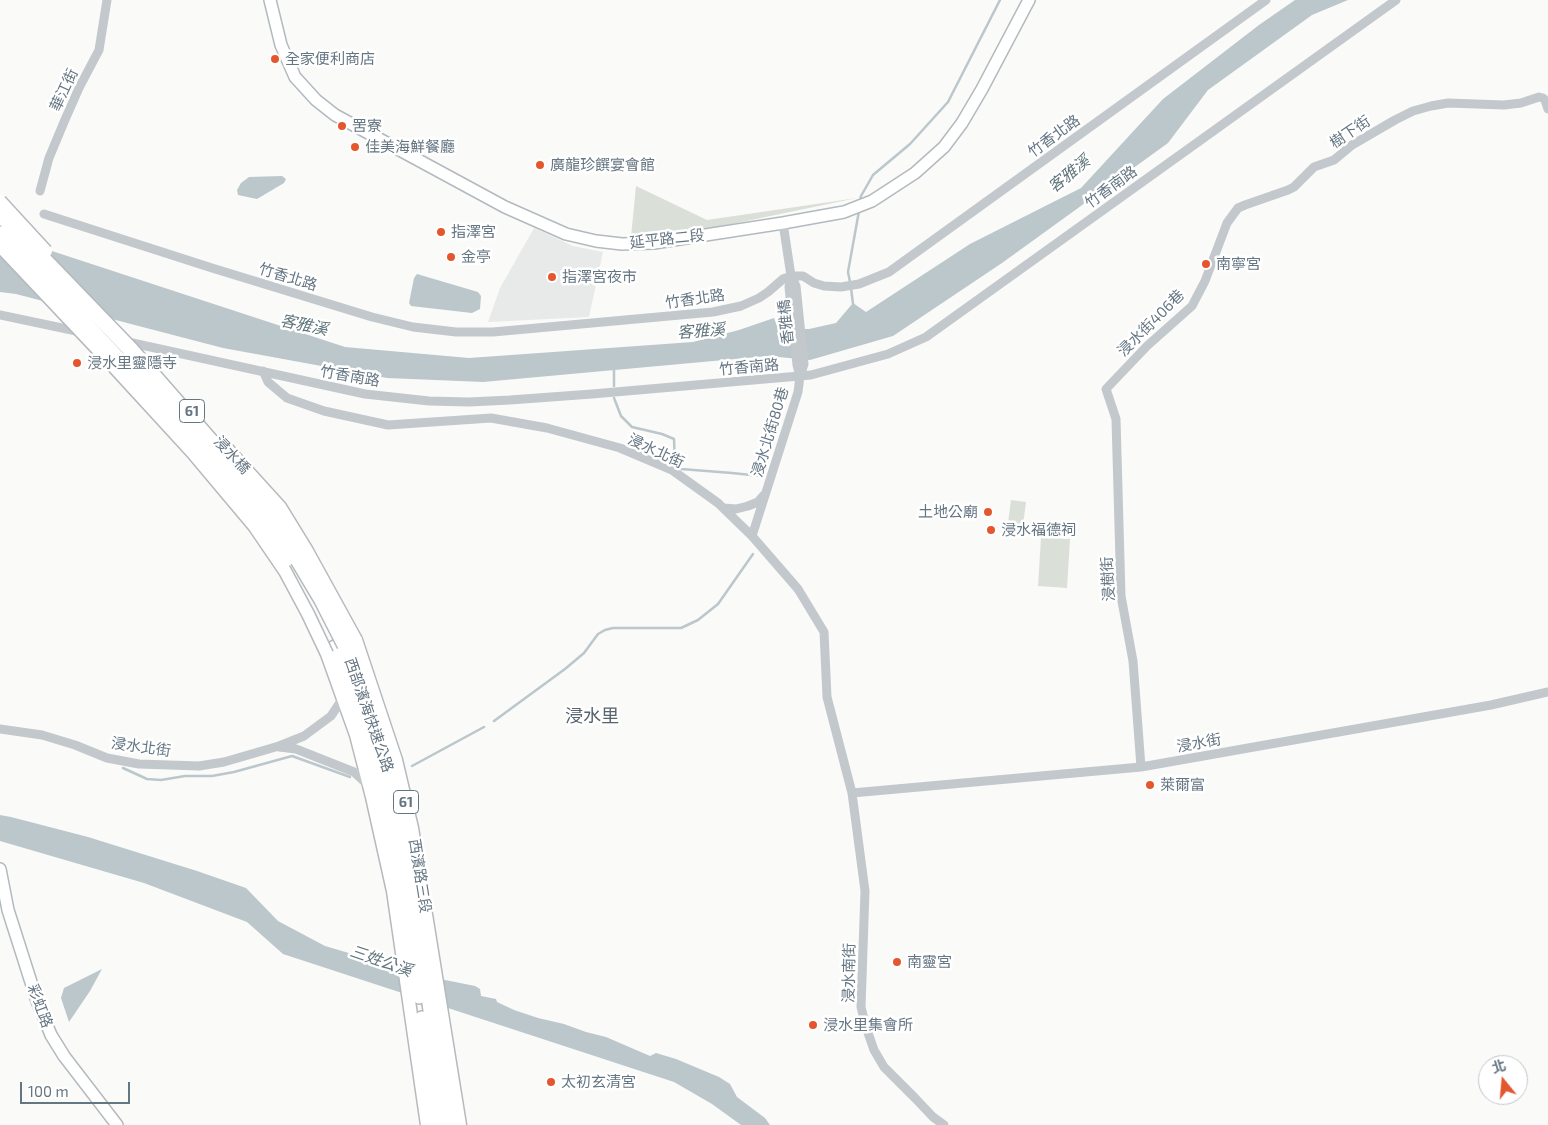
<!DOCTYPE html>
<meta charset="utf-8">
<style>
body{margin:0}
#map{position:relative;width:1548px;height:1125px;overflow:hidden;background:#fafaf8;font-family:"Exo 2","Noto Sans TC",sans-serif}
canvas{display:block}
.north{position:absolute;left:1478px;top:1055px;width:50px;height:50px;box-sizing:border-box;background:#fff;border:1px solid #c1c8cd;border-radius:50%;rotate:343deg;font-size:14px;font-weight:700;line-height:20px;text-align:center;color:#657683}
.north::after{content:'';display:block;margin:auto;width:18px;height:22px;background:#e4572e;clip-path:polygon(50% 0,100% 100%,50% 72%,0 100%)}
.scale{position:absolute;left:20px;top:1082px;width:110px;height:22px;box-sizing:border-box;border:2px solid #657683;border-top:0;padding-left:6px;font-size:15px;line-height:18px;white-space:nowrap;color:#657683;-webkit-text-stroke:4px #fff;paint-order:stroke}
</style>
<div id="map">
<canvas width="1548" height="1125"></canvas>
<div class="north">北</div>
<div class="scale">100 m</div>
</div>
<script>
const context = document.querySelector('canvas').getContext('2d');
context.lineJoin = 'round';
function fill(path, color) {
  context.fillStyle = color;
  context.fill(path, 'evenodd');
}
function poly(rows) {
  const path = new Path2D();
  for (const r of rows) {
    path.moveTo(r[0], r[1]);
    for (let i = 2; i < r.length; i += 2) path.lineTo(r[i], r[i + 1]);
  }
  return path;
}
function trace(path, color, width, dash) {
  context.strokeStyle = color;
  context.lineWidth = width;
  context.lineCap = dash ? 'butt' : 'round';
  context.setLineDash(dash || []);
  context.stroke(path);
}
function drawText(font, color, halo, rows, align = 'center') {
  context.font = font + ' "Exo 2","Noto Sans TC",sans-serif';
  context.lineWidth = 5;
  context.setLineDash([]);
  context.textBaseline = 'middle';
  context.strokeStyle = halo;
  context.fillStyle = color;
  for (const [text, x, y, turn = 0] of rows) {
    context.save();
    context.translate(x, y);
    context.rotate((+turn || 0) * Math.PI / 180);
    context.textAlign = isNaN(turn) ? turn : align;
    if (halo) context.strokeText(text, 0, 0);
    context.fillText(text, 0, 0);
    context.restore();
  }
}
fill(poly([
 [534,228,573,246,603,252,589,317,488,322,500,288]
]), '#e8e9e9');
fill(poly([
 [636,186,707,220,857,198,703,230,631,237],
 [1011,500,1026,502,1023,525,1008,523],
 [1041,538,1070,539,1067,588,1038,586]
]), '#dadfd7');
fill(poly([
 [1295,0,1348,0,1312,15,1208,90,1168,143,1002,263,893,336,810,360,768,356,483,382,387,378,223,348,16,294,0,292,0,234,345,347,469,358,693,342,739,330,774,318,778,329,809,329,836,323,853,303,866,312,970,244,1081,188,1163,99,1259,25],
 [282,176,286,179,284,183,257,199,238,195,237,190,241,183,249,177],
 [417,274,478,292,481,296,480,309,472,313,411,306,409,303,414,278],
 [0,815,11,817,88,837,197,871,246,888,278,921,325,946,359,956,390,969,475,986,480,989,481,996,496,999,497,1002,514,1010,538,1018,564,1024,586,1032,606,1037,650,1056,656,1053,676,1059,719,1077,730,1084,737,1097,765,1118,770,1125,741,1125,712,1104,674,1082,283,954,247,922,144,883,0,841],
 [102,969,90,991,69,1022,61,998,64,988]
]), '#bbc7cb');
trace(poly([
 [860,201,861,196,873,175,910,144,948,102,1000,0],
 [850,282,848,272,859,211],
 [851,288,853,304],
 [614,368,614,386],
 [614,398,621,416,632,427,662,434,674,439,675,464,681,469,732,473,761,476],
 [494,721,565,669,584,653,598,634,605,630,613,628,681,628,698,620,718,604,753,554],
 [412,766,484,727],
 [123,768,147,779,161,780,185,776,212,776,234,772,292,756,350,777]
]), '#bbc7cb', 2.5);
const secondary = poly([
 [270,0,281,45,295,77,316,100,335,115,505,207,566,234,596,241,622,244,654,243,783,223,844,212,872,201,915,173,944,147,962,123,982,89,1029,0],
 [0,869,8,910,37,1001,51,1035,64,1056,117,1125]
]);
const primary = poly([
 [356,640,396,760,412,828,460,1125],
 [327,654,356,735,372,797,393,891,427,1125]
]);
const highway = poly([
 [345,645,372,715,395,793,423,956,448,1125],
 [335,648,360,717,385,798,419,996],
 [422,1019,437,1125]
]);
trace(secondary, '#b3babf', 14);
trace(primary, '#b5babe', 15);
trace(highway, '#b4b9bd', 18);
trace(poly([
 [40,191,49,158,64,122,79,88,99,50,107,0],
 [44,214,212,268,372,317,413,327,456,332,493,332,713,312,741,306,759,298,768,292,783,279,791,276,803,276,814,283,824,286,841,287,859,284,889,272,1266,0],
 [791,276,789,287,797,365,800,376],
 [0,315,81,332],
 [96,335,365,394,429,401,469,402,510,400,592,394,811,375,888,354,926,337,1396,0],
 [263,371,268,382,287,398,324,411,388,425,491,418,547,428,620,448,672,470,718,503,752,536,798,589,824,632,827,697,852,793,865,891,861,1007,866,1027,874,1050,884,1067,915,1098,933,1117,944,1125],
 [724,508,736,509,748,506,758,502,764,495],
 [752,536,798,392,800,376,804,364,796,286,791,276,783,223],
 [0,729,42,735,75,745,107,758,139,764,199,766,224,762,279,746,304,736,331,716,343,698],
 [279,747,296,749,354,772,369,786],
 [1141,767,1133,661,1121,596,1116,419,1106,389,1147,346,1192,306,1205,281,1227,223,1238,208,1245,205,1288,190,1294,187,1314,167,1334,160,1352,145,1395,120,1413,111,1431,106,1448,103,1504,105,1521,103,1539,97,1543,98,1545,100,1548,109],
 [852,793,1141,767,1491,705,1548,692]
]), '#c3c8cc', 9);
trace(secondary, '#fff', 11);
trace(primary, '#fff', 12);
trace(highway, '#fff', 15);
const primaryBridge = poly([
 [0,201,46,251],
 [0,246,103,355,192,452,255,527,285,571,308,614,327,654],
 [222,443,280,507,307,551,356,640]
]);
const highwayBridge = poly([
 [0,214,131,350,227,460,270,513,322,600,345,645],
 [0,234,220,467,261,520,286,559]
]);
trace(primaryBridge, '#b5babe', 15, []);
trace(highwayBridge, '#b4b9bd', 18, []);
trace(primaryBridge, '#fff', 12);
trace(highwayBridge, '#fff', 15);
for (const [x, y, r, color] of [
 [275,59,5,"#e4572e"],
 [342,126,5,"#e4572e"],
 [355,147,5,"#e4572e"],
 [540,165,5,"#e4572e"],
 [441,232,5,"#e4572e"],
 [451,257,5,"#e4572e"],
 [1206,264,5,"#e4572e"],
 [552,277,5,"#e4572e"],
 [77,363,5,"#e4572e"],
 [988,512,5,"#e4572e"],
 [991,530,5,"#e4572e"],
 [1150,785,5,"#e4572e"],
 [897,962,5,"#e4572e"],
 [813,1025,5,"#e4572e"],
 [551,1082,5,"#e4572e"]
]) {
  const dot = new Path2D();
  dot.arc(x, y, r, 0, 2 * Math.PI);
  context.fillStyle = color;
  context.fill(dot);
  trace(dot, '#fff', 2);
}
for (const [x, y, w] of [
 [192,411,25],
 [406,802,25]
]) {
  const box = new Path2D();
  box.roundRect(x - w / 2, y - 11.5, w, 23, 4);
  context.fillStyle = '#fff';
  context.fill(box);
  trace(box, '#657683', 1);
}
drawText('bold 14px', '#657683', null, [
 ["61",192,411],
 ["61",406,802]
]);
drawText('15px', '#657683', '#fff', [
 ["全家便利商店",285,59],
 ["罟寮",352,126],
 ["佳美海鮮餐廳",365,147],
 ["廣龍珍饌宴會館",550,165],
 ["指澤宮",451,232],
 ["金亭",461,257],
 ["南寧宮",1216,264],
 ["指澤宮夜市",562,277],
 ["浸水里靈隱寺",87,363],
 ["土地公廟",978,512,"right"],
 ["浸水福德祠",1001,530],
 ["萊爾富",1160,785],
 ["南靈宮",907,962],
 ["浸水里集會所",823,1025],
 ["太初玄清宮",561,1082]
], 'left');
drawText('15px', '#657683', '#fff', [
 ["華江街",64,90,-65],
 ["樹下街",1350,132,-34],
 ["竹香北路",1054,136,-36],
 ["竹香南路",1111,187,-36],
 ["延平路二段",667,239,-6],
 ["竹香北路",288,277,17],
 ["竹香北路",695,299,-8],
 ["香雅橋",786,322,-96],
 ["浸水街406巷",1151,323,-45],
 ["竹香南路",749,367,-5],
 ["竹香南路",350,376,10],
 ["浸水北街80巷",770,432,-73],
 ["浸水北街",656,451,25],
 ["浸水橋",232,455,47],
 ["浸樹街",1108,579,-93],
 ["西部濱海快速公路",369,715,71],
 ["浸水街",1199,743,-10],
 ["浸水北街",141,747,8],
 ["西濱路三段",420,876,81],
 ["浸水南街",849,973,-89],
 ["彩虹路",40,1006,70]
]);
drawText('italic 16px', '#60757c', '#fff', [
 ["客雅溪",1069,174,-39],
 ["客雅溪",304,325,12],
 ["客雅溪",701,331,-4],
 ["三姓公溪",381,961,19]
]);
drawText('18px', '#57646e', '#fff', [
 ["浸水里",592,716]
]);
</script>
